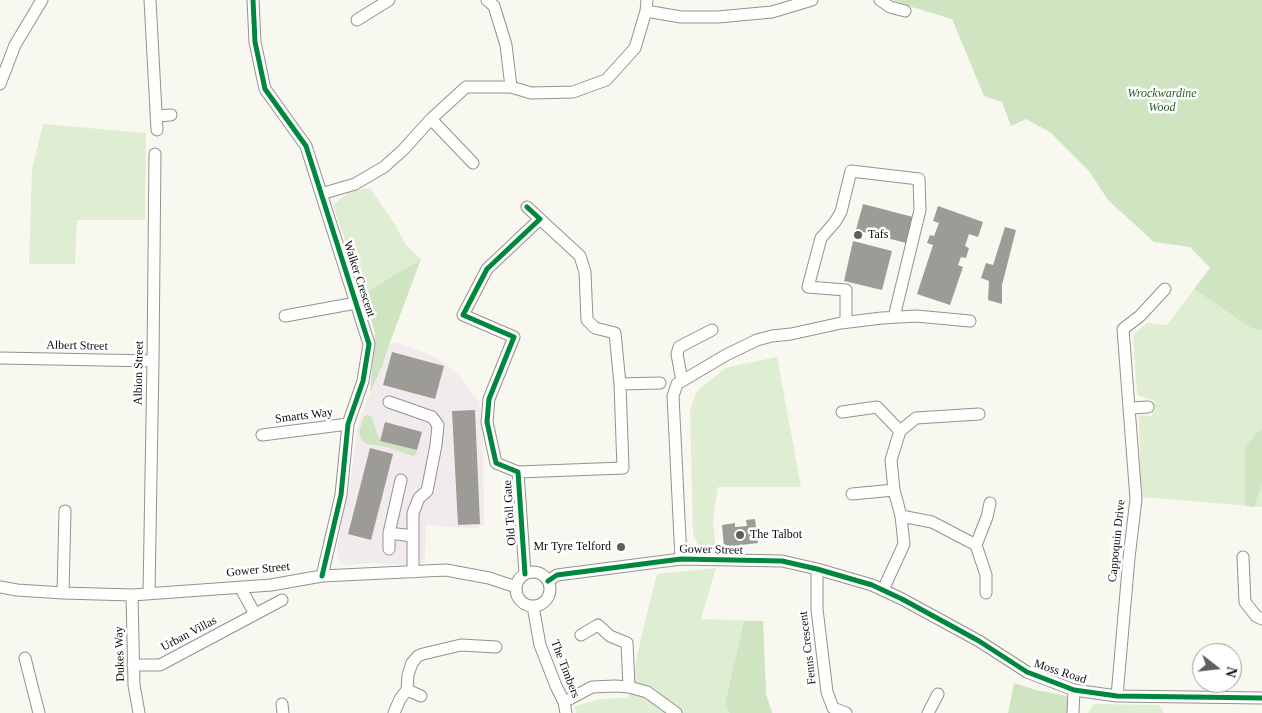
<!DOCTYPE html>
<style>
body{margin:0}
#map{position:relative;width:1262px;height:713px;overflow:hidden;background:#f9f8f0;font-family:"Times New Roman",serif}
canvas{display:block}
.north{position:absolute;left:1192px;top:643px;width:50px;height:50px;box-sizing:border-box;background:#fff;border:1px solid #9e9e9e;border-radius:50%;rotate:106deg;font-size:14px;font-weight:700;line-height:20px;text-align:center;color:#0c0c0c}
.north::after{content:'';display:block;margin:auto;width:18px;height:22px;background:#5f5f5c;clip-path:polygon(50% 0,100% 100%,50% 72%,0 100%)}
</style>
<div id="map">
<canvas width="1262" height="713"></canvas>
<div class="north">N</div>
</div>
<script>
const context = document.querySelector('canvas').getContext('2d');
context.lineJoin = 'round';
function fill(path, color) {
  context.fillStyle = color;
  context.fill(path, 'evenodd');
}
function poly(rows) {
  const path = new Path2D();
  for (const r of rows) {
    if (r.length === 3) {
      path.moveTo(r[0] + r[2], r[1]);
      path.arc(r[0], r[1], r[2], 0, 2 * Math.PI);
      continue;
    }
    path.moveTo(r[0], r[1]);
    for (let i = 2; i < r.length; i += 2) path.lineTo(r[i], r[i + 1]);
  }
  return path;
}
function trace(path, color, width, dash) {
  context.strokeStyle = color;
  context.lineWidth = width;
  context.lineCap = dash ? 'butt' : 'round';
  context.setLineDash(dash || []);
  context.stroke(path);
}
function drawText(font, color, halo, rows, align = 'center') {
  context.font = font + ' "Times New Roman",serif';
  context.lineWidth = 5;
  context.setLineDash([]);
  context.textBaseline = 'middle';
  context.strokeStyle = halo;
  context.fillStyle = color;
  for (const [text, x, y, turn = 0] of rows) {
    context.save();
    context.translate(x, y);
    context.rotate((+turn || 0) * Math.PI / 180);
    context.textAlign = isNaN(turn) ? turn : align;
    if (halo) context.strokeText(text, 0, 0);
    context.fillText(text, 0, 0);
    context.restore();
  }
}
fill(poly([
 [395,342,436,357,458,374,479,402,483,435,484,525,474,529,426,525,425,563,404,565,371,563,344,565,342,564,338,558,337,548,345,505,349,490,357,431,361,414,383,364,389,345]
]), '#f1ebed');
fill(poly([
 [43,124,146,133,145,220,77,220,75,264,29,264,32,169],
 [370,188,394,223,406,245,421,259,363,294,333,205,349,192],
 [1194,289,1251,328,1262,330,1262,507,1141,497,1139,415,1152,416,1153,400,1137,395,1133,335,1147,323,1167,325],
 [777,357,801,487,718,487,713,520,716,550,706,550,698,545,693,534,690,410,697,391,724,369,733,366],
 [716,568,701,619,763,621,766,694,772,713,576,713,575,706,599,699,628,698,643,629,657,574],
 [1094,704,1159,705,1164,713,1088,713]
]), '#dfeed2');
fill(poly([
 [893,0,1262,0,1262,330,1251,328,1194,289,1210,268,1190,247,1154,242,1108,200,1089,171,1050,132,1026,119,1011,126,1002,102,984,96,952,19,912,7],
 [421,259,389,345,383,364,370,393,375,333,363,294],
 [369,415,372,418,380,441,417,450,416,454,413,456,386,447,367,444,362,441,359,432,361,425,364,416],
 [1260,430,1262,430,1262,483,1254,507,1245,506,1245,447],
 [744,621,763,621,766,694,772,713,730,713,725,705],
 [1014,683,1036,690,1067,696,1067,713,1008,713]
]), '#cfe4c1');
fill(poly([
 [863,204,913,217,906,243,856,230],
 [938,206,983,222,978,237,969,234,965,246,969,248,966,258,961,257,958,265,963,267,950,305,917,294,933,245,927,243,930,235,934,236,939,223,933,221],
 [1005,227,1016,230,1002,285,1002,304,988,300,989,281,981,278,986,263,993,265],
 [853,241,892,251,882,290,844,281],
 [392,352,444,366,435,399,383,385],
 [475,410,480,524,458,525,452,411],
 [385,422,422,432,417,450,380,441],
 [370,448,393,454,371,540,348,534],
 [755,519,758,543,724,547,722,525,735,523,735,527,747,526,746,520]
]), '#9c9b96');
const minor = poly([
 [150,0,157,130],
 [253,0,255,42,265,89,306,146,369,344,363,381,348,424,341,495,322,576],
 [487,0,494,6,506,45,511,87],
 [880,0,890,7,905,11],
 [646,11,681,17,718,17,772,12,812,0],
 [357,20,389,0],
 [0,84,15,45,42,0],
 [156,116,171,115],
 [431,119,473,163],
 [321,194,355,184,384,167,403,150,431,119,466,87,511,87,531,93,573,92,606,80,635,48,646,11,647,0],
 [285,316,356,303],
 [846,322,846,290,808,287,821,238,835,222,841,212,851,171,919,179,920,210,894,317],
 [0,358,153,361],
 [682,381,677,354,679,347,712,330],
 [620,384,660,383],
 [389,402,432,417,438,425,436,445,427,491,419,498,413,513,413,572],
 [1130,408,1148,407],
 [842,412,877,407,900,431],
 [262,435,348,424],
 [518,472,623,468,620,384,615,333,595,328,587,320,585,272,580,256,540,219],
 [852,494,894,490],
 [901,516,932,522,976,545],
 [389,533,413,536],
 [389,549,389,533,401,480],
 [1243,557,1245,602,1256,616,1262,619],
 [681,559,673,396,677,384,726,355,757,340,772,336,791,334,841,323,882,318,916,316,970,321],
 [817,569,817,609,827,692,833,708,846,713],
 [533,589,17],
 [525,574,518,472,496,463,487,422,489,399,514,337,463,315,487,269,540,219,527,207],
 [548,581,557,575,681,559,782,561,817,569,872,585,902,599,979,641,1027,672,1074,690,1117,696,1262,698],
 [0,587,17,590,63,593,132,595,271,585,322,576,446,570,489,578,516,587],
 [240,587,255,614],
 [883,590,904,544,901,516,894,490,891,460,900,431,916,418,979,414],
 [63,593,65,511],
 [149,593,153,361,155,154],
 [986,593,986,575,976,545,987,517,990,503],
 [132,595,134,685,139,713],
 [533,606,540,645,556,686,564,702,566,713],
 [581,635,598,625,610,636,627,643,629,687],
 [25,658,39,713],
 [133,665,160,665,282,600],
 [407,690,421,696],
 [1117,696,1129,558,1136,499,1123,329,1140,316,1165,289],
 [564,702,592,687,615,686,629,687,647,692,654,697,676,713],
 [282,704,283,713],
 [394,713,400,699,407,690,408,675,412,663,418,656,423,654,461,645,496,647],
 [928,713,938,694],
 [1073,713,1074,690]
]);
trace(minor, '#93928f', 13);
trace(minor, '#fefefd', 11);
trace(poly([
 [253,0,255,42,265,89,306,146,369,344,363,381,348,424,341,495,322,576],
 [525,574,518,472,496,463,487,422,489,399,514,337,463,315,487,269,540,219,527,207],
 [548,581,557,575,681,559,782,561,817,569,872,585,902,599,979,641,1027,672,1074,690,1117,696,1262,698]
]), '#00873e', 5);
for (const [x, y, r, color] of [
 [858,235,5,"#5f5f5c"],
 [740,535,5,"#5f5f5c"],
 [621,547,5,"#5f5f5c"]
]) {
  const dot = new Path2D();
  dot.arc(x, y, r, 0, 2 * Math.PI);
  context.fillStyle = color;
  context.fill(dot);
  trace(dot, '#fff', 2);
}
drawText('italic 12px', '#275d22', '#fff', [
 ["Wrockwardine",1162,94],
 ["Wood",1162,108]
]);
drawText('12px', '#0c0c0c', '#fff', [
 ["Tafs",868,235],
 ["The Talbot",750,535],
 ["Mr Tyre Telford",611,547,"right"]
], 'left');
drawText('12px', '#0c0c0c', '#fff', [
 ["Walker Crescent",359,279,72],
 ["Albert Street",77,346,1],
 ["Albion Street",139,373,-89],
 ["Smarts Way",304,416,-7],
 ["Old Toll Gate",510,513,-94],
 ["Cappoquin Drive",1117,541,-84],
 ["Gower Street",711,550,1],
 ["Gower Street",258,570,-6],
 ["Urban Villas",189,634,-28],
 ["Fenns Crescent",808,648,-97],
 ["Dukes Way",120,654,-92],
 ["The Timbers",565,669,69],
 ["Moss Road",1060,672,18]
]);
</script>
